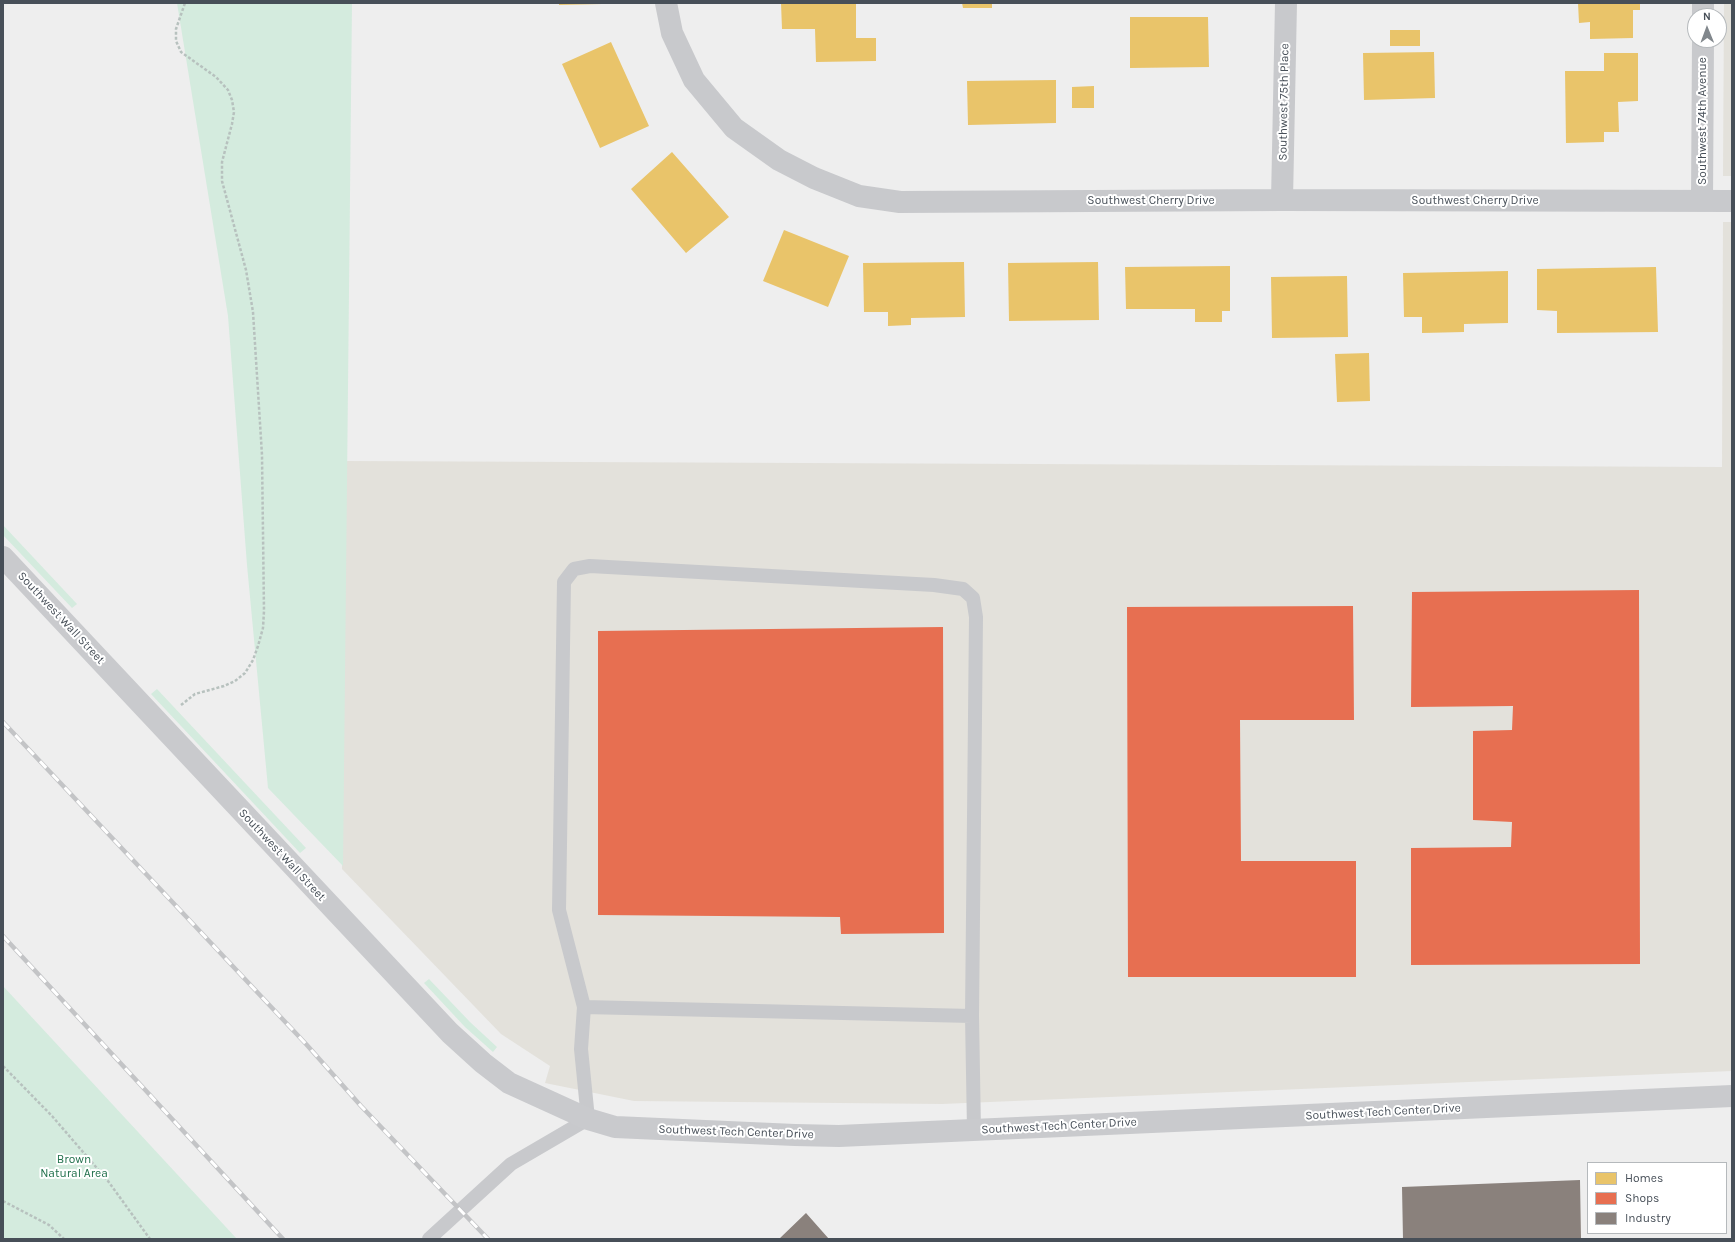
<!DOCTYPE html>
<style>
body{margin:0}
#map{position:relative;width:1735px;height:1242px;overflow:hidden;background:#eee;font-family:Karla,sans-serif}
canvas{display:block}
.frame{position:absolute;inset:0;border:4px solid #474f58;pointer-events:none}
.legend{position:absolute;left:1587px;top:1162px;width:140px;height:72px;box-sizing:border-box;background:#fff;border:1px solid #b5b9bc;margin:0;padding:5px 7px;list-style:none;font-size:12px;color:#474f58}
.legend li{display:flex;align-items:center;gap:8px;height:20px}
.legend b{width:20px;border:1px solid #b5b9bc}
.north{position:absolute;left:1687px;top:8px;width:40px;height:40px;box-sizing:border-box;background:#fff;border:1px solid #b5b9bc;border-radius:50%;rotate:359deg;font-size:11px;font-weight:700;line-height:16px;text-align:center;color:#474f58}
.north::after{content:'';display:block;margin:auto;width:14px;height:18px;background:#81878c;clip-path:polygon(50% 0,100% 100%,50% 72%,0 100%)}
</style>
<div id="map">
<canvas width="1735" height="1242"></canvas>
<div class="frame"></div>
<ul class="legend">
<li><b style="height:11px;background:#e9c46a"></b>Homes</li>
<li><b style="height:11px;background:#e76f51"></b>Shops</li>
<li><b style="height:11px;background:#8a817c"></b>Industry</li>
</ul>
<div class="north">N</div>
</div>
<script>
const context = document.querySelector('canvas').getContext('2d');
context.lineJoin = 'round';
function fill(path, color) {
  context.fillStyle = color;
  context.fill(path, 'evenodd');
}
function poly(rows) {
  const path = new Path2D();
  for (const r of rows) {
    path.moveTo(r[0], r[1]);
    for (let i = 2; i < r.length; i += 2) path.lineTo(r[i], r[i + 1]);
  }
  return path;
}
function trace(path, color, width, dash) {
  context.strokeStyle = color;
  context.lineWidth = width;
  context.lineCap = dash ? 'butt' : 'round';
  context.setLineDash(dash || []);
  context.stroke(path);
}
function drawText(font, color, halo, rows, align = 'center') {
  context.font = font + ' Karla,sans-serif';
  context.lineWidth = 4;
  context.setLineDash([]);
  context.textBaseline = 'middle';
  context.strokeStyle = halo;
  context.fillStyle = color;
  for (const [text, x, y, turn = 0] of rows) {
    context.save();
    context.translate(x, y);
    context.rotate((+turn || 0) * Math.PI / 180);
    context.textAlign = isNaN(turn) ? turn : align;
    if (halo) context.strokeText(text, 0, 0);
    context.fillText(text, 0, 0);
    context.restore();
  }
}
fill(poly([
 [1724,3,1732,3,1732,176,1723,176],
 [1723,222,1732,222,1732,1071,942,1104,634,1101,545,1083,550,1066,501,1034,342,869,346,461,1722,467]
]), '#e3e1db');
fill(poly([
 [177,3,352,3,343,866,268,788,247,565,228,316],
 [3,525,77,604,72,608,3,535],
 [157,689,306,848,300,853,151,694],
 [429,979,470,1022,497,1047,493,1052,465,1027,424,983],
 [3,986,237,1239,3,1239]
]), '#d4ebde');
fill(poly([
 [559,3,602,3,602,4,559,5],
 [781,3,856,3,856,38,876,38,876,61,816,62,815,29,782,29],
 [962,3,992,3,992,8,963,8],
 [1578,3,1640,3,1640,10,1633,10,1633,38,1590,39,1590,22,1579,23],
 [1130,17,1208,17,1209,67,1130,68],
 [1390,30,1420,30,1420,46,1390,46],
 [611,42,649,126,600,148,562,64],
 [1434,52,1435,98,1364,100,1363,53],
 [1604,53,1638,53,1638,101,1618,102,1619,132,1604,132,1604,142,1566,143,1565,71,1604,71],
 [1056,80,1056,123,968,125,967,81],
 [1094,86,1094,108,1072,108,1072,87],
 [672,152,729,217,686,253,631,189],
 [784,230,849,256,828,307,763,281],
 [964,262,965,317,911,318,911,325,888,326,888,312,864,312,863,263],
 [1098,262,1099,320,1009,321,1008,263],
 [1230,266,1230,311,1222,311,1222,322,1195,322,1195,309,1126,309,1125,267],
 [1656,267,1658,332,1557,333,1557,311,1537,310,1537,269],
 [1508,271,1508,323,1464,324,1464,332,1422,333,1422,317,1404,317,1403,273],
 [1347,276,1348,337,1272,338,1271,277],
 [1369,353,1370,401,1337,402,1335,354]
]), '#e9c46a');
fill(poly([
 [1639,590,1640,964,1411,965,1411,848,1511,847,1512,822,1473,820,1473,731,1512,730,1513,706,1411,707,1412,592],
 [1353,606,1354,720,1240,720,1241,861,1356,861,1356,977,1128,977,1127,607],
 [943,627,944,933,841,934,840,917,598,915,598,631]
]), '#e76f51');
fill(poly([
 [1580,1180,1581,1239,1403,1239,1402,1187],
 [806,1213,829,1239,779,1239]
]), '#8a817c');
trace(poly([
 [181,705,195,694,224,686,235,681,245,673,253,660,258,646,263,628,264,611,262,455,253,312,246,270,222,181,222,162,232,124,234,112,232,100,228,90,216,77,181,52,176,41,176,29,185,3],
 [3,1066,52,1116,108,1181,150,1239],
 [3,1201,49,1225,64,1239]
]), '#b7c1be', 2.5, [3, 2]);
trace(poly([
 [584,1007,972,1016],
 [429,1239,511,1164,588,1119,581,1049,584,1007,559,910,564,582,574,569,590,566,934,585,963,589,973,598,976,617,972,1016,974,1130]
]), '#c8c9cc', 14);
trace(poly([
 [666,3,672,33,694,80,734,128,779,160,814,178,859,196,900,202,1282,200,1732,201],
 [1703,16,1703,3],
 [1282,200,1286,3],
 [1702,201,1703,40]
]), '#c8c9cc', 22);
trace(poly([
 [3,557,450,1033,483,1063,509,1083,588,1119,615,1127,795,1135,839,1136,1732,1096]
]), '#c9cacd', 22);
const rail = poly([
 [3,722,306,1044,361,1106,488,1239],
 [3,936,283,1239]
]);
trace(rail, '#c3c4c6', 4.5);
trace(rail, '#fff', 3, [9]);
drawText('12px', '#474f58', '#fff', [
 ["Southwest 75th Place",1284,102,-89],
 ["Southwest 74th Avenue",1703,121,-90],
 ["Southwest Cherry Drive",1151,201],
 ["Southwest Cherry Drive",1475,201],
 ["Southwest Wall Street",61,618,47],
 ["Southwest Wall Street",282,855,47],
 ["Southwest Tech Center Drive",1383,1112,-3],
 ["Southwest Tech Center Drive",1059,1126,-3],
 ["Southwest Tech Center Drive",736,1132,2]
]);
drawText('12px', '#21704c', '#fff', [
 ["Brown",74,1160],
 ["Natural Area",74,1174]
]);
</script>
